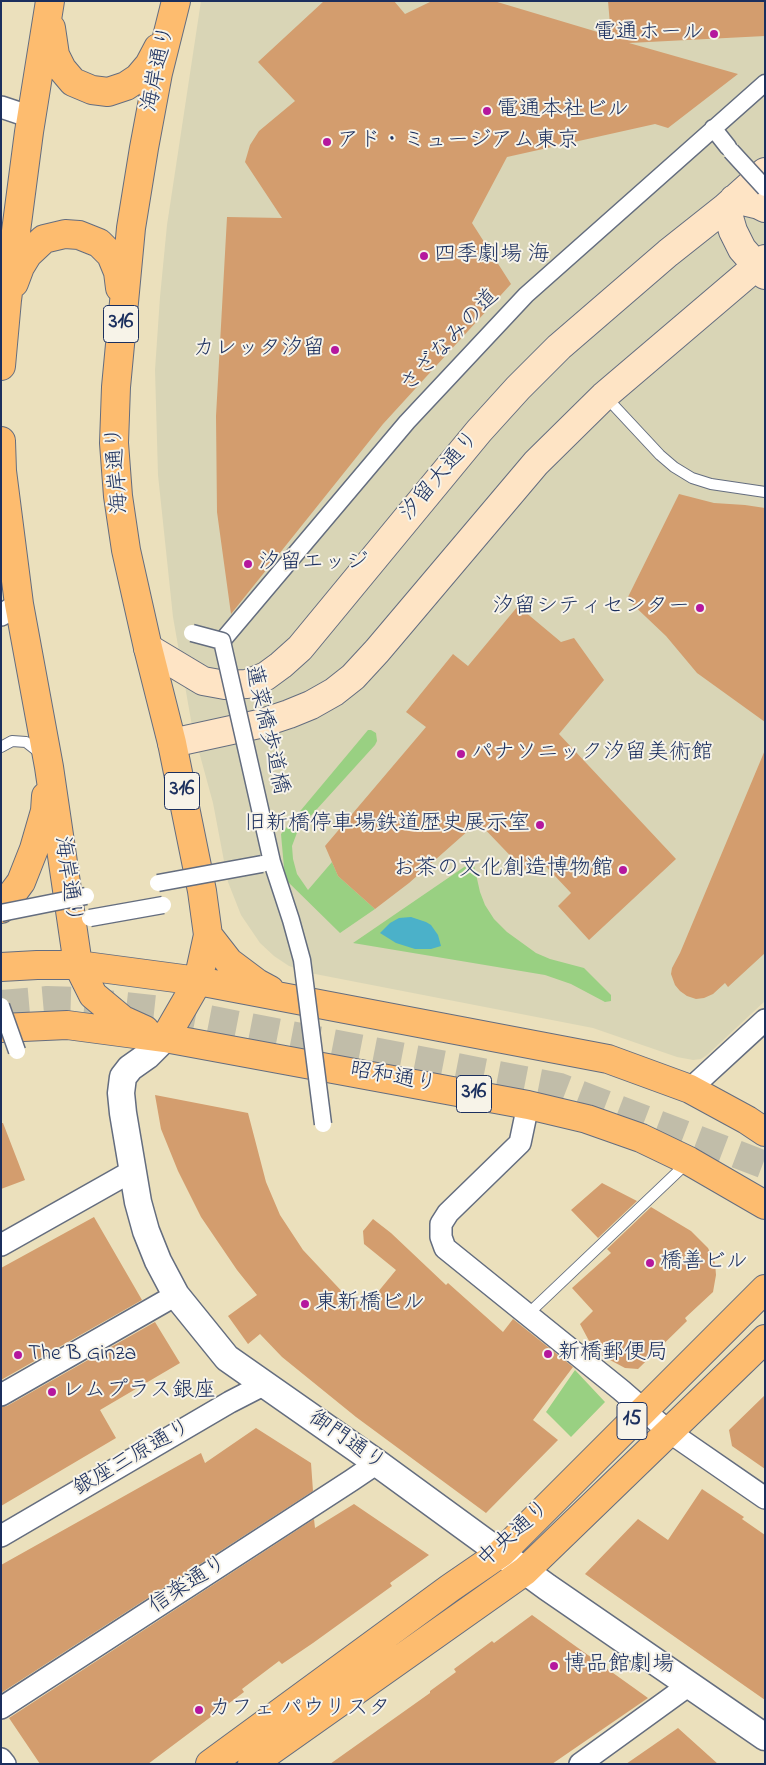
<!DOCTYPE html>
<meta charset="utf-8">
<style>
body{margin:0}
#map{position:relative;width:766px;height:1765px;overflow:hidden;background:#ebe0bc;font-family:"Indie Flower",sans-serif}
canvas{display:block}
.frame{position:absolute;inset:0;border:2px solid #1b2f5e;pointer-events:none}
</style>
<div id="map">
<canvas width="766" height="1765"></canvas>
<div class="frame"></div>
</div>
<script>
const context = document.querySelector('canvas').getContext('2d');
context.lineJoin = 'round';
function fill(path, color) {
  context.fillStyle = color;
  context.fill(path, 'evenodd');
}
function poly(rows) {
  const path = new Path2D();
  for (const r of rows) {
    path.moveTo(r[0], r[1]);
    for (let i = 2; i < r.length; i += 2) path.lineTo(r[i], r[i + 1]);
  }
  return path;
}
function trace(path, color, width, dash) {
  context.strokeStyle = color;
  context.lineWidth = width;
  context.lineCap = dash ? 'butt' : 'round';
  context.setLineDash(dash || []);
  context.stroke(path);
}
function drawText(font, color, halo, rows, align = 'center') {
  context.font = font + ' "Indie Flower","Klee One",sans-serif';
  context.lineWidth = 4;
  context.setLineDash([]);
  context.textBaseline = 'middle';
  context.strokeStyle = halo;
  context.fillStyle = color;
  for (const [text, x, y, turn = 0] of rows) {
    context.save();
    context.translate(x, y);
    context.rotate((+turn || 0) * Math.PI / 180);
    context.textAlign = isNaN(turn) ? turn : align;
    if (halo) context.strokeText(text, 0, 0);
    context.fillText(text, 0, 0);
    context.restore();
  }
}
fill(poly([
 [201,1,765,1,765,1001,707,1055,701,1059,693,1060,677,1057,593,1028,310,973,289,966,274,956,260,943,241,915,228,882,213,803,192,726,173,617,158,475,155,370,160,297,167,225]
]), '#d9d5b6');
fill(poly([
 [368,730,371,730,376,733,377,741,375,745,298,830,292,846,293,859,297,874,308,890,332,862,338,876,375,909,340,933,285,879,281,834],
 [473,861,480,892,485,905,494,919,507,932,536,953,550,959,584,968,611,995,611,1001,605,1002,571,984,545,975,353,943],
 [575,1370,605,1402,571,1437,546,1412]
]), '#99d082');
fill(poly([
 [411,917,426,922,431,925,438,935,441,946,431,949,415,949,396,943,380,933,390,923,399,918]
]), '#4bb1c9');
fill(poly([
 [324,1,394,1,405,14,432,1,494,1,611,36,608,1,765,1,765,36,629,43,738,74,668,128,655,124,507,157,472,223,511,284,383,424,231,614,217,512,216,416,227,217,282,218,245,162,250,145,259,131,295,101,258,62],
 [679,494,714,503,745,505,765,508,765,722,697,673,666,636,627,599],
 [518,606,561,642,574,638,604,680,559,734,676,859,589,940,558,906,571,893,538,858,524,870,478,822,409,883,375,909,338,876,325,846,426,727,406,712,453,654,468,666],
 [765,750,765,953,728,987,725,983,713,994,704,998,696,999,687,996,680,991,675,985,671,974,672,968,680,953],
 [155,1095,248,1113,266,1182,280,1215,303,1250,349,1299,368,1304,396,1270,364,1244,363,1231,373,1219,391,1233,446,1285,448,1283,503,1332,513,1319,573,1367,533,1420,558,1440,486,1513,356,1417,282,1357,260,1334,248,1344,228,1316,257,1295,237,1270,201,1217,178,1171,161,1129],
 [1,1123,3,1123,25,1180,1,1189],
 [602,1183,637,1201,598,1238,571,1210],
 [651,1207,691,1231,708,1248,715,1263,716,1275,713,1292,685,1318,687,1321,638,1369,625,1368,595,1352,580,1324,593,1311,572,1288,611,1253,607,1249],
 [94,1217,142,1300,1,1380,1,1268],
 [155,1322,180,1363,100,1410,116,1438,1,1506,1,1407,7,1406],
 [765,1395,765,1469,732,1446,729,1430],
 [256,1428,311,1463,313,1491,1,1693,1,1565,201,1453,205,1463],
 [702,1489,744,1517,742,1519,765,1535,765,1700,585,1574,638,1519,668,1540],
 [354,1504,429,1555,390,1583,392,1586,313,1643,282,1664,279,1661,242,1689,244,1692,148,1764,40,1764,9,1718,314,1519,315,1528],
 [532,1615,648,1698,552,1764,330,1764,430,1693,430,1691,456,1672,454,1669,492,1641,494,1643],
 [678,1728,718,1764,626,1764]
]), '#d39d6e');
trace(poly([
 [1,1004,47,1000,78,1001,161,1010,560,1087,765,1165]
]), '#c1bda9', 28, [28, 14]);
const service = poly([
 [605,396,660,455,674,467,692,478,711,484,765,492],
 [1,747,12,741,26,742,40,753],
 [528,1314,687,1163]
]);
const pedestrian = poly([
 [713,128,728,147],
 [222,641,407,422,526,295,765,83]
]);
const minor = poly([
 [1,107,31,117],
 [1,615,19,604],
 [690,1089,765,1020],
 [528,1105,520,1143,448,1213,441,1224,441,1237,445,1248,621,1390,668,1431,765,1498],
 [1,1245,134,1170],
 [1,1395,176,1295],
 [1,1536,230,1402,265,1384],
 [1,1708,352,1480,377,1463],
 [1,1759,5,1764],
 [580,1764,689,1685]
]);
const tertiary = poly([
 [165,1038,147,1056,130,1068,123,1077,121,1093,123,1113,138,1202,146,1231,158,1261,176,1295,227,1358,377,1463,547,1587,765,1737]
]);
const secondary = poly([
 [765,172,726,207,733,231,742,249,765,275],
 [734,199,759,205,765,208],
 [148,648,203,681,225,685,247,684,266,676,281,665,300,648,479,431,518,388,559,347,668,253,726,207],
 [172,743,259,724,289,714,311,705,334,692,353,677,377,651,536,463,604,396,765,259]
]);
const primary = poly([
 [51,28,55,55,62,69,73,82,92,90,108,92,126,86,138,78,149,65,158,48],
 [14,283,20,267,28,254,44,239,65,234,79,235,99,243,111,255,118,272,120,288],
 [1,366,7,300,29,132,50,1],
 [1,441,2,471,19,604,49,767,78,965,93,995,123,1020,145,1030],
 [1,909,21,882,34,849,45,811,46,796],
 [208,935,229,962,257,983,270,990],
 [1,967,37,965,78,965,198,981,608,1059,690,1089,747,1120,765,1132],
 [1,1028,67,1025,165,1038,528,1105,587,1119,641,1138,689,1161,765,1205],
 [165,1038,198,981,208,935,202,891,172,743,148,648,126,550,118,496,114,443,116,387,131,228,144,148,158,73,176,1]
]);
const trunk = poly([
 [210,1764,450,1588,501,1553,765,1289],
 [252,1764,525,1571,765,1339]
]);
trace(service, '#646d7f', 12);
trace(pedestrian, '#646d7f', 19);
trace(minor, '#646d7f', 24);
trace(tertiary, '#646d7f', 29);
trace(secondary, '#646d7f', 30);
trace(primary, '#646d7f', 30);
trace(trunk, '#646d7f', 30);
trace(service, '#fff', 10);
trace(pedestrian, '#fff', 16);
trace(minor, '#fff', 21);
trace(tertiary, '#fff', 26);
trace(secondary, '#fee4c5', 28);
trace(primary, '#fdbc6f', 28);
trace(trunk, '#fdbc6f', 28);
const pedestrianBridge = poly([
 [731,151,765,188],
 [192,633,222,641,272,862,291,920,302,960,323,1124],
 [158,883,262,864],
 [1,913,86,896],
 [90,918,163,905],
 [1,1006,17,1051]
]);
trace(pedestrianBridge, '#646d7f', 19, []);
trace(pedestrianBridge, '#fff', 16);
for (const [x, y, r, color] of [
 [714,34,5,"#b5179e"],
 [487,111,5,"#b5179e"],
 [327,142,5,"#b5179e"],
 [424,256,5,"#b5179e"],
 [335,350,5,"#b5179e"],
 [248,564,5,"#b5179e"],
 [700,608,5,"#b5179e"],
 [461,754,5,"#b5179e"],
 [540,825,5,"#b5179e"],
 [623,870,5,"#b5179e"],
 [650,1263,5,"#b5179e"],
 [305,1304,5,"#b5179e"],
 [548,1354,5,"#b5179e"],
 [18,1355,5,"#b5179e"],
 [52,1392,5,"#b5179e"],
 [554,1666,5,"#b5179e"],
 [199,1710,5,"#b5179e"]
]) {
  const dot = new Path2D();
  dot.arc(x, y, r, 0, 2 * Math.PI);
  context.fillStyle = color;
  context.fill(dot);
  trace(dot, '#f7f3e8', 2);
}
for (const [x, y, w] of [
 [121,324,35],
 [182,791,35],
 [474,1094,35],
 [632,1421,30]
]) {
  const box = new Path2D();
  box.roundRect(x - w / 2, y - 18.5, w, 37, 4);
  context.fillStyle = '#f7f3e8';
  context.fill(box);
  trace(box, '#1b2f5e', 1);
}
drawText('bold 21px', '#1b2f5e', null, [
 ["316",121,324],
 ["316",182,791],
 ["316",474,1094],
 ["15",632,1421]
]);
drawText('22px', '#1b2f5e', '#f7f3e8', [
 ["電通ホール",704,34,"right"],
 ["電通本社ビル",497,111],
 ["アド・ミュージアム東京",337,142],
 ["四季劇場 海",434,256],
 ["カレッタ汐留",325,350,"right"],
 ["汐留エッジ",258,564],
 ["汐留シティセンター",690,608,"right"],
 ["パナソニック汐留美術館",471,754],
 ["旧新橋停車場鉄道歴史展示室",530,825,"right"],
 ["お茶の文化創造博物館",613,870,"right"],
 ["橋善ビル",660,1263],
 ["東新橋ビル",315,1304],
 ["新橋郵便局",558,1354],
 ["The B Ginza",28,1355],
 ["レムプラス銀座",62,1392],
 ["博品館劇場",564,1666],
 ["カフェ パウリスタ",209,1710]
], 'left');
drawText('22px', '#1b2f5e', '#f7f3e8', [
 ["海岸通り",160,69,-78],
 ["さざなみの道",451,342,-47],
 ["海岸通り",119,470,-94],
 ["汐留大通り",441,477,-50],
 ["蓮菜橋歩道橋",265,730,77],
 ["海岸通り",66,880,82],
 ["昭和通り",393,1079,10],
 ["御門通り",346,1442,35],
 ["銀座三原通り",133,1459,-30],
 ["中央通り",515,1535,-42],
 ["信楽通り",189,1586,-33]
]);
</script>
